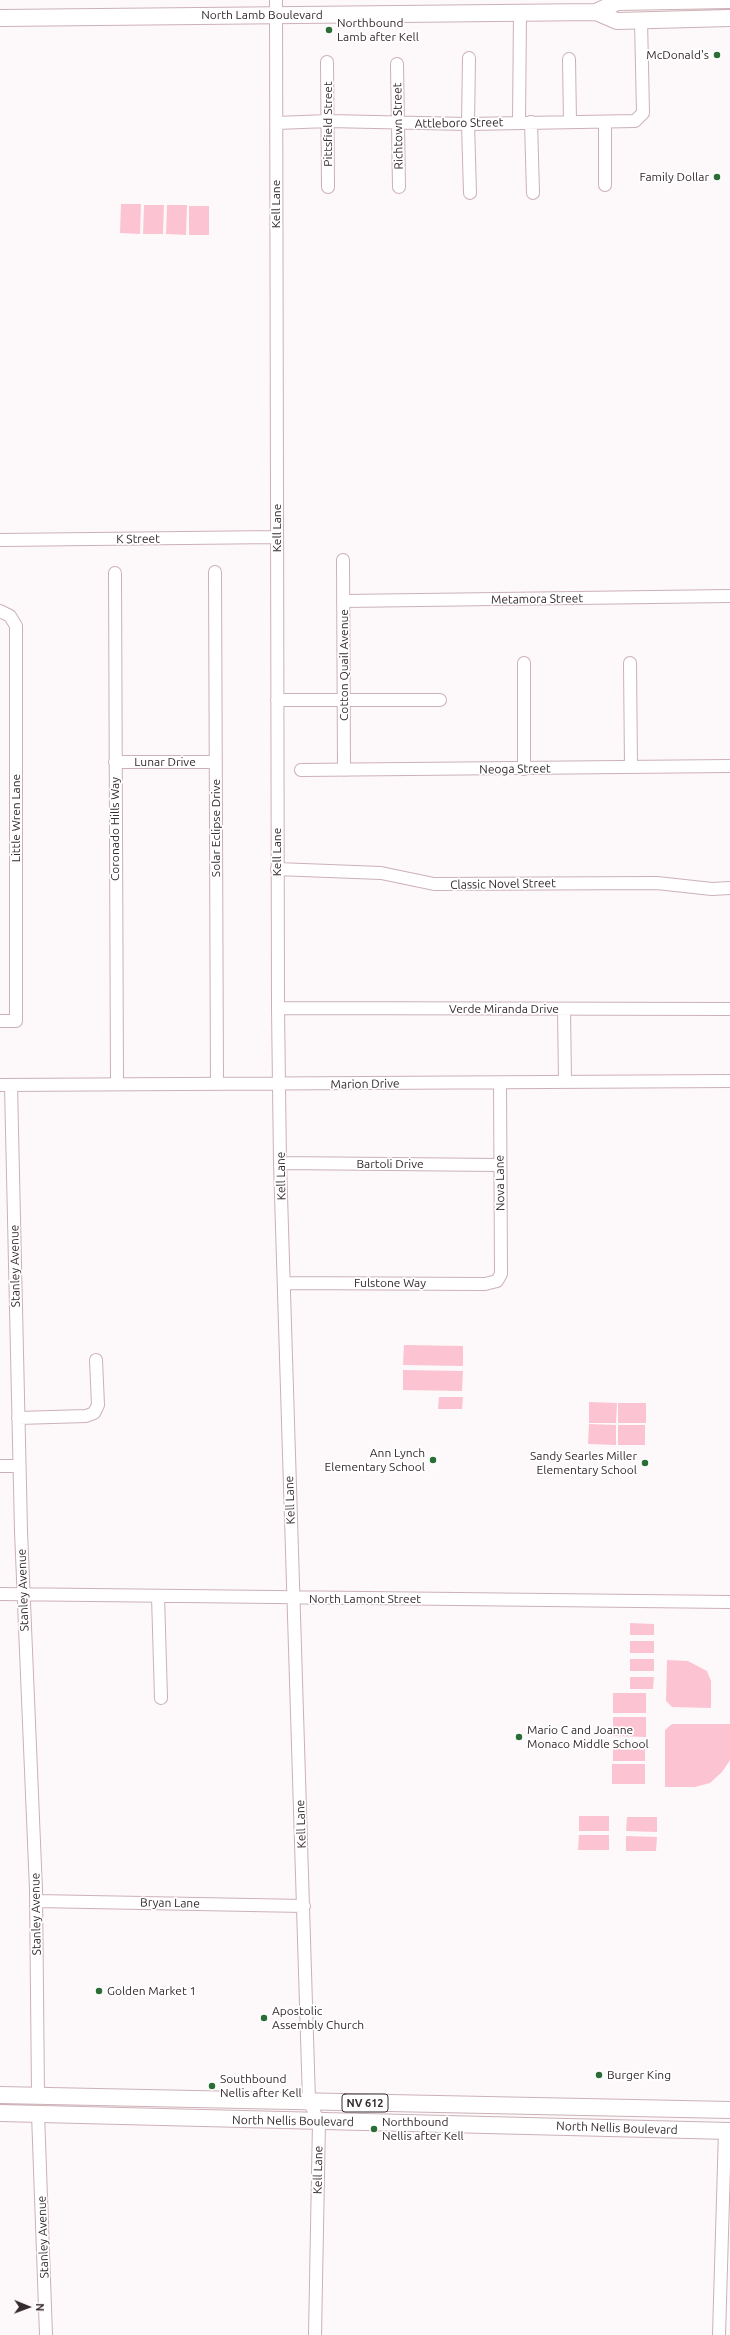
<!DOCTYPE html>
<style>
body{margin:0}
#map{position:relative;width:730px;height:2335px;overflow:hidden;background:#fdf8f9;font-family:Ubuntu,sans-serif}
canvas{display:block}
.north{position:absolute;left:8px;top:2287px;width:40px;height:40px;-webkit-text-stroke:3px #fff;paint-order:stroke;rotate:91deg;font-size:11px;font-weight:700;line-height:16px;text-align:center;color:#352a2d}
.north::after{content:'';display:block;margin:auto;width:14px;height:18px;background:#352a2d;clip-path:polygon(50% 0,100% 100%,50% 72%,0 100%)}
</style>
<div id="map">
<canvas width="730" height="2335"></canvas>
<div class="north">N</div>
</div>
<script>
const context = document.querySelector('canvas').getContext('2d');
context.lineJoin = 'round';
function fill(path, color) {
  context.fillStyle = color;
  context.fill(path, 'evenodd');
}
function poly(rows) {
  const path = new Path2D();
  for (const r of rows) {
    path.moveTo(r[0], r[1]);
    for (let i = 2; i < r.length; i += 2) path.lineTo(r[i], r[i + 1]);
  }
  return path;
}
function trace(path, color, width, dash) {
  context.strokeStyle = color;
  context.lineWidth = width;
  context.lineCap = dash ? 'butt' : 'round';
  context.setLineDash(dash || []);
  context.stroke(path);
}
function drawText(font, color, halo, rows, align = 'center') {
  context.font = font + ' Ubuntu,sans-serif';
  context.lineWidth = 3.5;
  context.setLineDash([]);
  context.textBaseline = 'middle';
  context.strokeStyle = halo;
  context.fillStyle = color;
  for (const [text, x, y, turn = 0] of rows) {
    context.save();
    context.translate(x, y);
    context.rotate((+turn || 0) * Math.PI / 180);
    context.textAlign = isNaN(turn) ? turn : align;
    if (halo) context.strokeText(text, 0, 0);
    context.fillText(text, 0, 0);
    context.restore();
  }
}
fill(poly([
 [121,204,141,204,140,234,120,233],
 [144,205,164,205,163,234,143,234],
 [167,205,187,205,186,235,166,234],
 [189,206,209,206,209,235,189,235],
 [404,1345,463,1346,463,1366,403,1365],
 [403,1370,463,1371,462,1391,403,1390],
 [439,1397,463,1397,462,1409,438,1409],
 [589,1402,617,1403,616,1423,589,1423],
 [618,1403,646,1403,646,1423,618,1423],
 [589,1424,616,1425,616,1445,588,1444],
 [618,1425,645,1425,645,1445,618,1445],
 [630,1623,654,1624,654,1635,630,1635],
 [630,1641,654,1641,654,1653,630,1653],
 [630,1659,654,1659,654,1671,630,1671],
 [667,1660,688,1661,707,1671,711,1681,711,1708,672,1707,666,1701],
 [630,1677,654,1677,653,1689,630,1689],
 [613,1693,646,1693,646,1713,613,1713],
 [613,1717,646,1717,646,1737,613,1736],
 [672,1724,730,1724,730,1760,722,1772,710,1783,695,1787,665,1787,665,1730],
 [613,1741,645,1741,645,1761,613,1761],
 [612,1764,645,1764,645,1784,612,1784],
 [579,1816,609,1816,609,1831,579,1831],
 [627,1817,657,1817,657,1832,626,1831],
 [579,1835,609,1835,609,1850,578,1850],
 [626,1836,657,1837,656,1851,626,1851]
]), '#fcc4d3');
const minor = poly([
 [276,0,278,1008,280,1163,309,2101,319,2122,315,2335],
 [469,58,468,124,470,193],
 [569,59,570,122],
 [327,62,328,187],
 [397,64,399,187],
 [519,122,520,12],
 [531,122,533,193],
 [605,122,605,185],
 [277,123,328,121,468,124,635,121,643,113,641,20],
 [0,540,277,537],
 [343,560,344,770],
 [215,572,217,1084],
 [115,573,117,1084],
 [343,601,730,596],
 [0,611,10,616,16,626,16,1021,0,1021],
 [630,663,631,767],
 [277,700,440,700],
 [115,762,216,762],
 [524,769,524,663],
 [301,770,730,766],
 [277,869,381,873,434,884,657,883,712,889,730,888],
 [278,1008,730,1009],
 [564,1009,565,1082],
 [0,1085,730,1081],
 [11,1085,21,1531,36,1890,38,2095],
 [280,1163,500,1165],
 [284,1283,485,1284,497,1281,501,1274,500,1083],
 [18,1418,86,1416,94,1413,98,1405,96,1360],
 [0,1466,19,1466],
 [0,1594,730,1602],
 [158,1596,161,1698],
 [36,1901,304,1906],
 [38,2114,46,2335],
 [719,2335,725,2131]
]);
const major = poly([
 [596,12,617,2,730,0],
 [0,18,596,12,617,21,730,18],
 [0,2095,730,2110],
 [0,2113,730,2131]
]);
trace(minor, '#ccb1b7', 14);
trace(major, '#ccb1b7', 18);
trace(minor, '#fff', 12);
trace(major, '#fff', 16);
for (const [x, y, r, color] of [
 [329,30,4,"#2b6d37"],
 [717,55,4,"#2b6d37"],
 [717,177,4,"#2b6d37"],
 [433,1460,4,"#2b6d37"],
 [645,1463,4,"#2b6d37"],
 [519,1737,4,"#2b6d37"],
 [99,1991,4,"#2b6d37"],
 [264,2018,4,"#2b6d37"],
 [599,2075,4,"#2b6d37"],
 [212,2086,4,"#2b6d37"],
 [374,2129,4,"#2b6d37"]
]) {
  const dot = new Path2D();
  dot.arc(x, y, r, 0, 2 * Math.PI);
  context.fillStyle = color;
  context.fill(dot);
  trace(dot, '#fff', 1.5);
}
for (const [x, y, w] of [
 [365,2103,46]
]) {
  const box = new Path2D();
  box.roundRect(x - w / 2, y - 9, w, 18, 3);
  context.fillStyle = '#fff';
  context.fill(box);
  trace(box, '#352a2d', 1);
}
drawText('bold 11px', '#352a2d', null, [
 ["NV 612",365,2103]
]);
drawText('12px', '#352a2d', '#fff', [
 ["North Lamb Boulevard",262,15],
 ["Attleboro Street",459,123,-1],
 ["Pittsfield Street",328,124,-90],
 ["Richtown Street",398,126,-91],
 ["Kell Lane",276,204,-90],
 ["Kell Lane",277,528,-90],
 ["K Street",138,539,-1],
 ["Metamora Street",537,599,-1],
 ["Cotton Quail Avenue",344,665,-90],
 ["Lunar Drive",165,762],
 ["Neoga Street",515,769,-1],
 ["Little Wren Lane",16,818,-90],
 ["Solar Eclipse Drive",216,828,-90],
 ["Coronado Hills Way",115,829,-90],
 ["Kell Lane",277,852,-90],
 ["Classic Novel Street",503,884,-1],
 ["Verde Miranda Drive",504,1009],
 ["Marion Drive",365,1084,-1],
 ["Bartoli Drive",390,1164],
 ["Kell Lane",281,1176,-91],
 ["Nova Lane",500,1183,-91],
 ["Stanley Avenue",15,1266,-91],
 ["Fulstone Way",390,1283],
 ["Kell Lane",290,1500,-92],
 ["Stanley Avenue",23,1590,-92],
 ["North Lamont Street",365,1599],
 ["Kell Lane",301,1824,-92],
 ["Bryan Lane",170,1903,1],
 ["Stanley Avenue",36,1914,-91],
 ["North Nellis Boulevard",293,2121,1],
 ["North Nellis Boulevard",617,2128,2],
 ["Kell Lane",318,2170,-89],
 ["Stanley Avenue",43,2237,-92]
]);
drawText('12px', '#352a2d', '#fff', [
 ["Northbound",337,23],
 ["Lamb after Kell",337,37],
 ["McDonald's",709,55,"right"],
 ["Family Dollar",709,177,"right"],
 ["Ann Lynch",425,1453,"right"],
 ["Elementary School",425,1467,"right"],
 ["Sandy Searles Miller",637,1456,"right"],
 ["Elementary School",637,1470,"right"],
 ["Mario C and Joanne",527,1730],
 ["Monaco Middle School",527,1744],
 ["Golden Market 1",107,1991],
 ["Apostolic",272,2011],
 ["Assembly Church",272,2025],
 ["Burger King",607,2075],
 ["Southbound",220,2079],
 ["Nellis after Kell",220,2093],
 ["Northbound",382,2122],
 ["Nellis after Kell",382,2136]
], 'left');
</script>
